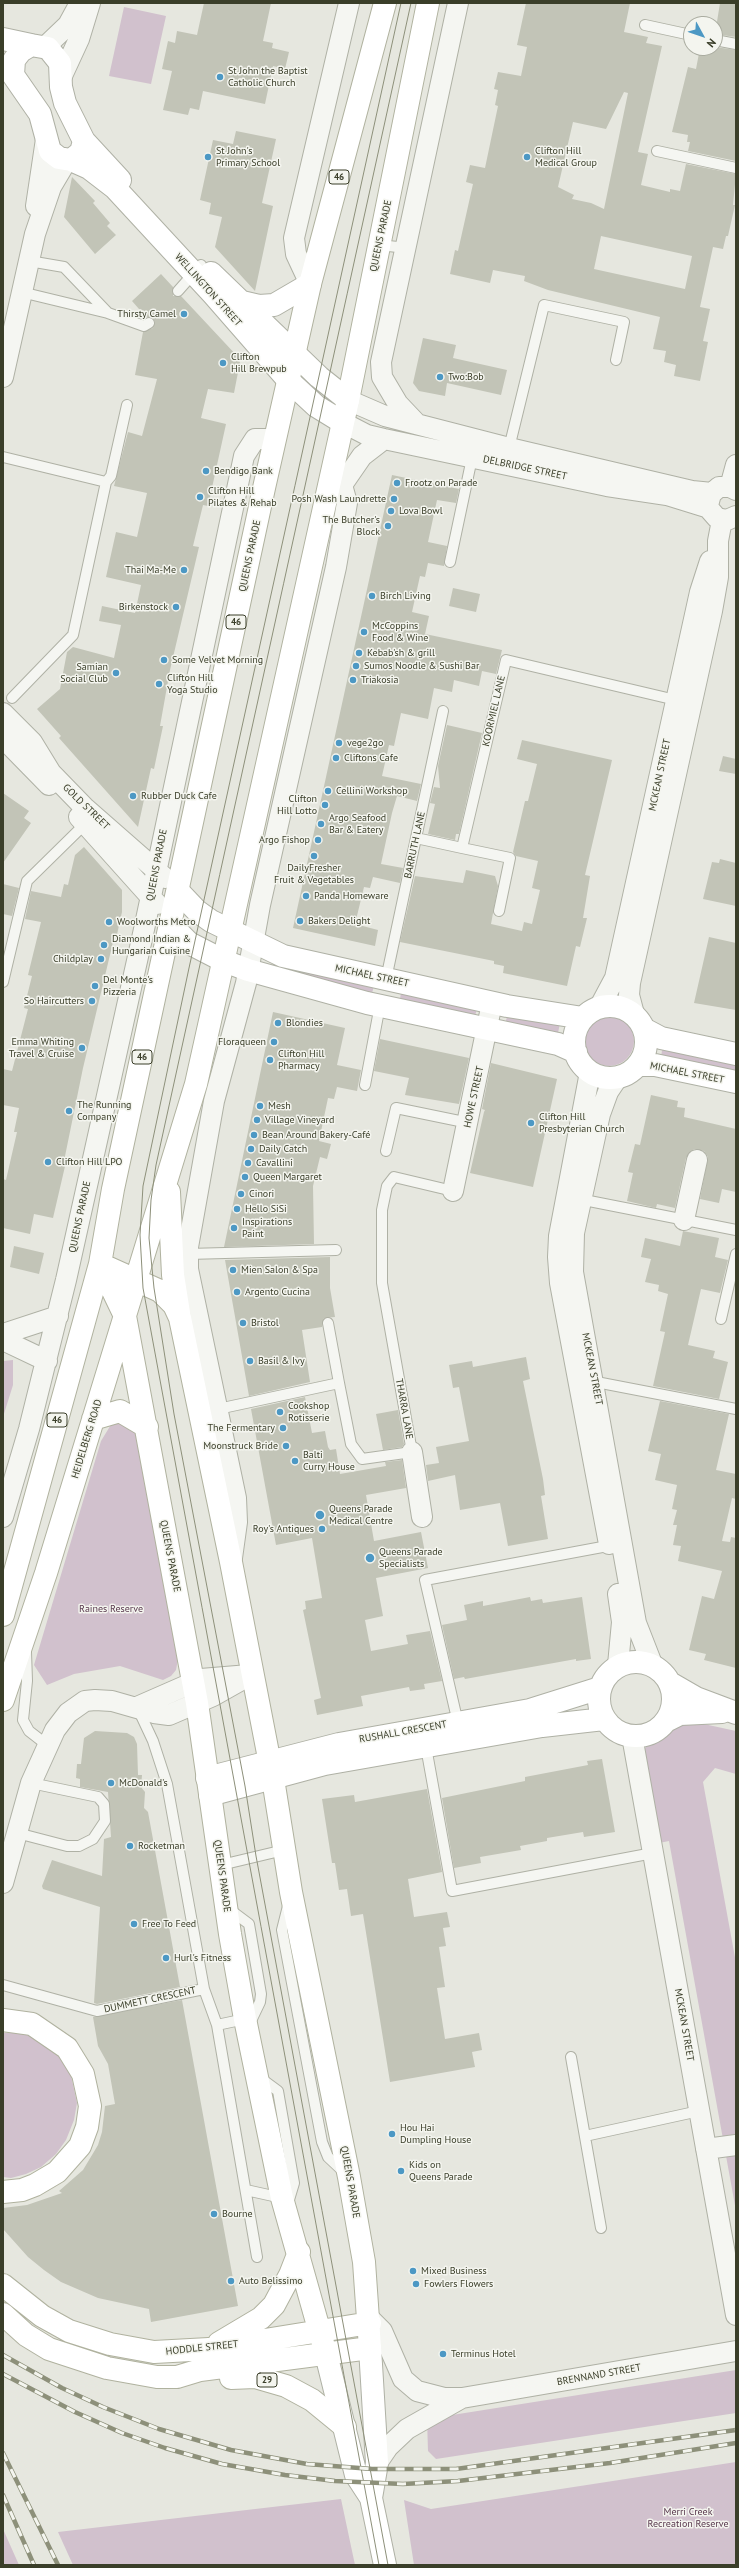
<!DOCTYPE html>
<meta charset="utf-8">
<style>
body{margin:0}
#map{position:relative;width:739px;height:2568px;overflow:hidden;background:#e6e7df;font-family:"PT Sans",sans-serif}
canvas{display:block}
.frame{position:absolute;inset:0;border:4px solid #3a3e29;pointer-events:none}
.north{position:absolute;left:683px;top:16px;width:40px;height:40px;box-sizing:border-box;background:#f4f5ef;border:1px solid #aaaca0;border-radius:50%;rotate:130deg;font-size:11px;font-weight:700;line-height:16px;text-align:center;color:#3a3e29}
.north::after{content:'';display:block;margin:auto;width:14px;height:18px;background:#4c98c4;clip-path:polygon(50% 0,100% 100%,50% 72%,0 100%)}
</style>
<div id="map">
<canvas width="739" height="2568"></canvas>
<div class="frame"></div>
<div class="north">N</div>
</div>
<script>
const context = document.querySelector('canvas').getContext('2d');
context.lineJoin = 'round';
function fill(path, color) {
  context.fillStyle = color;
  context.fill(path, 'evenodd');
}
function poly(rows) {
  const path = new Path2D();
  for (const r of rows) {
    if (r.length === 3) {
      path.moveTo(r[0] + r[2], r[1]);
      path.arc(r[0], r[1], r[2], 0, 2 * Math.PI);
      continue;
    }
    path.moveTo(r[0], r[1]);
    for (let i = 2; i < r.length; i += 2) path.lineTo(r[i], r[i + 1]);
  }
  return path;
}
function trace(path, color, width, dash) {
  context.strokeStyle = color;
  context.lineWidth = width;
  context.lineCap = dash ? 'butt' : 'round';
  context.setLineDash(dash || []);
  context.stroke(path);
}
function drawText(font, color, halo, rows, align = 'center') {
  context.font = font + ' "PT Sans",sans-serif';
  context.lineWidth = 3;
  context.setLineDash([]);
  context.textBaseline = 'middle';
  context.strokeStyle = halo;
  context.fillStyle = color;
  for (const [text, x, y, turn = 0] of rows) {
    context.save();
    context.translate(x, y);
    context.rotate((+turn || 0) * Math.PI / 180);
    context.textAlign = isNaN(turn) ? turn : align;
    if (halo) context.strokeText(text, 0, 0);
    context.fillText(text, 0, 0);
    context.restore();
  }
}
fill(poly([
 [124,7,166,16,151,84,109,76],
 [287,963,375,982,371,997,285,974],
 [402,988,478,1005,474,1020,399,1004],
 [508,1013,560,1023,557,1038,504,1028],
 [609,1041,25],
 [663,1045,736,1061,736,1079,660,1062],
 [13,1360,13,1385,3,1417,3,1361],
 [118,1421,134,1428,138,1437,178,1659,176,1670,171,1676,163,1680,120,1666,74,1674,47,1685,34,1665,101,1441,112,1423],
 [690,1721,736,1731,736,1774,715,1768,703,1782,736,1963,736,2211,669,1841,654,1844,639,1757,648,1744,664,1737,678,1722],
 [17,2032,34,2036,60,2057,71,2075,77,2103,74,2120,66,2140,56,2154,41,2167,26,2174,11,2178,3,2177,3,2033],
 [736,2370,736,2413,436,2459,428,2451,427,2419],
 [736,2462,736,2565,414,2565,404,2500,431,2509],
 [341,2499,355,2565,73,2565,58,2532],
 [3,2529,19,2565,3,2565]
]), '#d1c1cd');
fill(poly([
 [204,3,271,3,263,41,273,43,272,48,289,52,285,69,273,66,265,104,203,91,199,110,190,108,188,115,163,110,172,71,162,69,168,41,175,43,177,31,197,35],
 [526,3,630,3,624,32,648,37,646,43,662,46,638,152,648,154,641,185,670,192,670,189,680,191,686,164,736,174,733,205,735,205,728,236,726,236,723,249,713,247,700,307,710,309,703,341,708,342,700,381,674,376,676,365,664,362,666,351,653,349,660,317,548,290,524,281,525,276,493,270,490,283,450,274,455,250,458,251,473,184,466,182,470,165,485,168,498,106,495,105,498,90,494,89,498,72,521,76,527,47,517,45],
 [624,92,628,93,604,209,591,203,572,199,574,195,558,187,573,122,606,129],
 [601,236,692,256,685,289,594,269],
 [720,3,736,3,736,37,715,34],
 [715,47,736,50,736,161,688,151,690,142,687,142,688,135,672,132,688,67,696,69,700,48],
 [236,131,276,139,262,203,273,206,255,291,215,247,222,217,209,214,211,203,200,200,213,140,233,144],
 [72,177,95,201,93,203,110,223,107,226,116,235,95,254,64,217],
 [161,274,173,287,173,296,181,296,238,357,240,362,234,393,208,389,201,418,226,424,208,506,203,505,193,546,199,547,170,670,160,726,163,726,154,769,151,768,138,827,59,738,61,736,37,709,60,689,67,652,73,647,114,658,121,625,99,621,102,606,135,613,141,585,106,577,116,532,137,537,147,493,114,486,128,432,142,436,157,379,135,375,143,332,153,328,155,322,152,317,146,317,132,301],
 [423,338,456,345,453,358,507,370,501,395,447,383,445,396,419,391,413,383],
 [392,475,459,489,456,503,437,500,428,542,447,546,444,566,428,563,425,577,420,576,412,612,429,616,425,634,502,650,496,674,482,671,479,686,454,680,452,692,434,688,428,719,401,713,394,746,389,745,382,776,421,784,417,801,397,796,392,813,381,864,403,868,400,883,373,877,370,888,364,887,355,924,378,930,375,946,293,928],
 [453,588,480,594,476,612,449,606],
 [447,725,482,733,459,834,456,834,455,840,428,834,435,804,430,803,434,787,440,788,438,766],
 [522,740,612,760,585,875,590,876,583,918,587,918,580,947,576,946,567,986,503,973,504,966,494,964,494,961,400,942,415,876,463,883,466,870,495,876,498,886,491,924,522,931,524,922,532,924,540,890,532,888,538,861,516,856,513,852,525,801,528,801,537,764,517,759],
 [723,756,736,759,736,774,719,771],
 [3,793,29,811,24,818,31,823,3,863],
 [84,847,122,890,122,912,116,939,114,938,83,1068,64,1161,66,1162,53,1218,34,1214,30,1234,3,1228,3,1179,6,1180,17,1132,14,1132,19,1108,3,1105,3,1069,12,1071,28,1009,24,1008,32,976,28,975,41,922,25,919,31,891,61,897,64,884,68,885,75,855],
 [720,859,736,863,736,906,703,899,712,862,719,863],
 [3,884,19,888,12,916,3,914],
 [709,937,736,943,736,1010,694,1003],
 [273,1012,345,1028,337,1065,361,1070,357,1091,337,1087,334,1099,328,1098,319,1141,331,1144,327,1159,320,1157,313,1186,314,1244,224,1247],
 [380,1039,469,1058,459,1104,405,1095,409,1078,374,1071],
 [491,1063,557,1079,533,1187,470,1173,484,1112,485,1110,482,1109],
 [651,1095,678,1101,677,1107,685,1108,684,1117,736,1129,736,1192,722,1189,719,1203,700,1199,708,1157,704,1151,694,1149,686,1158,675,1208,657,1204,656,1208,627,1201,633,1173,628,1172,635,1144,640,1145],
 [683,1231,719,1238,715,1257,728,1260,720,1293,701,1289,688,1345,715,1351,713,1358,728,1362,719,1399,653,1386,665,1332,660,1331,668,1294,658,1291,659,1285,645,1282,651,1259,641,1257,645,1238,680,1246],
 [14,1246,44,1253,39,1274,10,1267],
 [330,1257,330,1288,335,1317,324,1318,322,1327,302,1330,310,1382,249,1396,225,1260],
 [526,1357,530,1379,523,1381,543,1479,545,1495,541,1496,548,1539,508,1546,500,1503,460,1510,455,1475,428,1481,426,1465,439,1463,436,1447,469,1441,459,1387,453,1388,449,1365,472,1361,473,1367],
 [305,1397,312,1433,325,1431,328,1447,330,1450,336,1449,340,1474,386,1466,385,1462,402,1460,406,1488,366,1495,374,1541,421,1532,428,1568,376,1578,383,1616,365,1620,371,1651,408,1644,406,1635,430,1631,442,1681,424,1684,425,1689,410,1691,409,1687,361,1696,363,1706,317,1715,314,1700,321,1698,303,1610,306,1609,305,1601,322,1598,312,1538,276,1545,251,1409],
 [660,1401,729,1414,716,1470,736,1474,736,1499,732,1498,722,1541,730,1542,731,1537,736,1538,736,1668,704,1660,706,1654,689,1650,702,1596,714,1599,722,1571,678,1561,681,1546,673,1545,677,1525,673,1525,677,1510,672,1509,677,1485,655,1480,661,1454,648,1451],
 [398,1410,404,1444,402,1447,383,1450,376,1414],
 [530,1597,531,1601,542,1599,543,1603,582,1597,591,1659,576,1661,576,1659,465,1679,464,1677,454,1679,442,1625,467,1620,464,1605,483,1601,483,1606],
 [95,1731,127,1733,134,1737,137,1744,138,1775,142,1775,141,1787,145,1792,144,1808,148,1812,180,1987,97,2004,94,2003,100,1907,43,1889,42,1886,52,1860,102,1876,104,1839,111,1837,108,1792,80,1787,80,1779,76,1778,77,1764,81,1764,84,1738],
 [602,1759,615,1832,584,1837,583,1832,547,1838,547,1841,520,1846,521,1850,480,1857,481,1863,454,1868,442,1798,525,1781,525,1777,588,1765,587,1761],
 [427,1789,442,1872,408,1879,414,1917,447,1912,450,1927,443,1928,446,1946,439,1947,445,1987,437,1988,445,2039,479,2033,482,2050,472,2052,475,2067,390,2082,363,1914,351,1916,347,1889,339,1890,335,1863,332,1863,322,1799,354,1795,355,1802],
 [182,2000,238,2306,151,2322,149,2309,98,2298,61,2282,44,2270,28,2257,3,2229,3,2208,27,2205,62,2193,59,2191,83,2170,98,2145,102,2132,105,2106,115,2104,108,2064,98,2046,93,2017]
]), '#c2c4b7');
const lane = poly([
 [645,25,691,35],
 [715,40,736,44],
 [657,151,736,168],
 [379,245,407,248],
 [29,261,64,267,108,313,144,326,149,323],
 [178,291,201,265],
 [21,292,108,313],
 [509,448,544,305,624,322,616,360],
 [3,457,106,482],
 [450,562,472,458],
 [12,698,73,635,106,482,111,476,127,405],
 [416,838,462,848],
 [499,911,510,858,462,848,506,660,680,701],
 [386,979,443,711],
 [3,982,27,881,85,824],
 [365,1085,380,1005],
 [386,1151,396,1108,469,1123],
 [579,1199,736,1230],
 [188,1254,336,1250],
 [721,1319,736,1254],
 [328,1323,339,1383],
 [591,1381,736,1409],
 [218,1409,339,1383,351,1444,362,1459,412,1452,382,1283,382,1210,387,1186,394,1177,453,1191],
 [26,1652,27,1681,23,1720,29,1731,47,1745],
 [138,1709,153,1741,167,1784,204,1989,217,2025,257,2257],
 [458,1723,425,1580,613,1545],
 [426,1747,452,1891,653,1853],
 [17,1833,67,1846,79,1846,93,1839,105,1821,104,1804,98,1797,31,1783],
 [221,1865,284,1850],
 [288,1906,282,1930,322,2142,328,2157,345,2173],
 [229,1909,249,1924,261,1994,260,2002,250,2023],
 [3,1985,97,2011,204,1989],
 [217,2025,245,2019],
 [571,2057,601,2228],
 [259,2077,278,2091,294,2183,288,2203],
 [585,2136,699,2111],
 [246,2190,282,2198]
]);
const street = poly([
 [46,46,68,25,80,3],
 [61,78,79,39,90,3],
 [36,206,46,139],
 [310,284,296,254,294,238,349,3],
 [3,377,35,234,51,187,67,160],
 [348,400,385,416,509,448,692,491,712,493],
 [342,422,367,435,384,439,607,486,667,495,709,508],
 [417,424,398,404,382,377,381,362,458,3],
 [342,485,362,456,384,439],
 [730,487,736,465],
 [736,490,730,487,719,487,711,494,708,505,710,510,717,518,727,520,736,516],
 [3,713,32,742,51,773,84,807,165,878],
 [3,738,49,785],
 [79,817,157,904],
 [599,1008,615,978,700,592,710,561],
 [634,1014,629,995,630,983,712,611,718,577,718,541,722,520],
 [590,1072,559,1236,558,1257,560,1283,609,1544],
 [618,1077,608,1092,600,1114,574,1233,573,1272,636,1623,652,1664],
 [453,1191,492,1003],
 [684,1220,697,1160],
 [3,1334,58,1316],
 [3,1340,47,1361],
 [412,1452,422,1517],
 [3,1517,29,1429,66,1280,143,934,244,456,255,439,275,439],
 [232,1558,237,1522,236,1498,188,1269,188,1247,214,1101,246,983,260,905,336,567,347,503,342,485,333,469],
 [618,1594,622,1622,618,1665],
 [137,1707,201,1679,249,1675],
 [632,1736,736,2315],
 [3,1883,31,1783,55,1730,68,1713,85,1701,95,1700,112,1701,154,1713,169,1715,213,1696,252,1674],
 [706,2149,736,2145],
 [369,2318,382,2331,403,2379,417,2391,444,2398,462,2398,736,2351],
 [377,2463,388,2447,407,2429,460,2399]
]);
const secondary = poly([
 [3,39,31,45],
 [31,45,48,48,60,63,61,87,65,103,84,141,81,152,71,160,59,158,50,151,40,114,13,75,14,60,21,51,31,45],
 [84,141,120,180],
 [71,160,89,168,115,188,213,294,289,381,316,406,342,422],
 [211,273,319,377,348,400],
 [242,302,259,306,274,305,310,284],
 [179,892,197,911,211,921,283,956,507,1006,583,1018],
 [171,925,189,943,224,961,248,970,367,1003,558,1044,576,1052],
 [610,1042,36],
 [644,1029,661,1038,736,1054],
 [638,1065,655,1065,736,1082],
 [636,1699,37],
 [670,1683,696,1698,736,1713],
 [666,1721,680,1714,722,1712],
 [207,1778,339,1744,530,1710,600,1688],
 [210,1795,325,1764,542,1726,604,1719],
 [370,2348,377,2463,371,2498],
 [326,2354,356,2475,371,2498,385,2565]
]);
const primary = poly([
 [169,1192,173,1275,179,1313],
 [100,1264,125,1316,197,1703,230,1934,245,2019,282,2198,326,2354],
 [93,1419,120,1411,147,1427],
 [3,1615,100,1264,113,1189,264,488,310,284,385,3],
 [3,1700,46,1573,196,1084,348,400,428,3],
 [3,2020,32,2024,67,2048,83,2074,90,2106,87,2127,80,2146,57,2172,35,2185,22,2190,3,2192],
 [3,2285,42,2316,69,2331,110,2344,154,2352,209,2349,370,2323],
 [3,2314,26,2335,49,2349,107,2368,157,2377,177,2377,200,2370,370,2348,364,2262,349,2177,291,1892,273,1779,231,1562,180,1318,174,1305,160,1291,100,1264],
 [219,2343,261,2318,274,2305,290,2275,299,2252],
 [231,2378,255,2377,286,2386,312,2400,345,2427]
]);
trace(lane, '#afb1a5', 12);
trace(street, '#afb1a5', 22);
trace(secondary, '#afb1a5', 24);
trace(primary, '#b0b29f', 24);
trace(lane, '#f5f6f2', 10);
trace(street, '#f5f6f2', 20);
trace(secondary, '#fff', 22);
trace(primary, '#fff', 22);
trace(poly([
 [379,2565,143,1288,140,1235,143,1186,189,968,401,3],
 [388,2565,256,1856,245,1786,174,1414,154,1288,149,1238,151,1200,156,1165,411,3]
]), '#8d907a', 1);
const rail = poly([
 [3,2355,62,2388,103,2407,159,2429,231,2450,307,2464,372,2469,456,2469,736,2430],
 [3,2374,75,2412,122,2433,165,2448,222,2464,285,2475,335,2481,403,2484,458,2481,610,2463,736,2443],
 [3,2453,58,2565],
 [3,2495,34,2565]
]);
trace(rail, '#8d907a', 4.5);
trace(rail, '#f4f5ef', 3, [9]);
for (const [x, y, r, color] of [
 [220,77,4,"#4c98c4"],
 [208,157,4,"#4c98c4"],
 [527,157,4,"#4c98c4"],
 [184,314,4,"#4c98c4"],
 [223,363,4,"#4c98c4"],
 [440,377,4,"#4c98c4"],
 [206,471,4,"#4c98c4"],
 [397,483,4,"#4c98c4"],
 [200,497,4,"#4c98c4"],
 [394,499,4,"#4c98c4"],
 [391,511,4,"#4c98c4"],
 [388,526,4,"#4c98c4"],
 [184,570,4,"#4c98c4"],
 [372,596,4,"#4c98c4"],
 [176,607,4,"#4c98c4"],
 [364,632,4,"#4c98c4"],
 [359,653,4,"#4c98c4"],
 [164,660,4,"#4c98c4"],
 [356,666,4,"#4c98c4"],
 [116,673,4,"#4c98c4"],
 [353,680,4,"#4c98c4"],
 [159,684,4,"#4c98c4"],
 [339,743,4,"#4c98c4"],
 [336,758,4,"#4c98c4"],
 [328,791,4,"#4c98c4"],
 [133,796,4,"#4c98c4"],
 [325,805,4,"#4c98c4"],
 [321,824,4,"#4c98c4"],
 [318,840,4,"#4c98c4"],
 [314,856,4,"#4c98c4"],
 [306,896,4,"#4c98c4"],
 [300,921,4,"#4c98c4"],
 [109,922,4,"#4c98c4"],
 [104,945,4,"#4c98c4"],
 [101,959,4,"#4c98c4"],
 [95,986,4,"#4c98c4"],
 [92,1001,4,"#4c98c4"],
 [278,1023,4,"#4c98c4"],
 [274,1042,4,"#4c98c4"],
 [82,1048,4,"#4c98c4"],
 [270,1060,4,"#4c98c4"],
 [260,1106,4,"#4c98c4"],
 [69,1111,4,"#4c98c4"],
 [257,1120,4,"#4c98c4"],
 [531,1123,4,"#4c98c4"],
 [254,1135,4,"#4c98c4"],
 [251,1149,4,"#4c98c4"],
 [48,1162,4,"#4c98c4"],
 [248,1163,4,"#4c98c4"],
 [245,1177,4,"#4c98c4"],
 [241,1194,4,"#4c98c4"],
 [237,1209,4,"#4c98c4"],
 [234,1228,4,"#4c98c4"],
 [233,1270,4,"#4c98c4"],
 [237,1292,4,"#4c98c4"],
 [243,1323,4,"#4c98c4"],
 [250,1361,4,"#4c98c4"],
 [280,1412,4,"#4c98c4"],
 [283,1428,4,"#4c98c4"],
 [286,1446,4,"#4c98c4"],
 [295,1461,4,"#4c98c4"],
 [320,1515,5,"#4c98c4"],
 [322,1529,4,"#4c98c4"],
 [370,1558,5,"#4c98c4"],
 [111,1783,4,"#4c98c4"],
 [130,1846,4,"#4c98c4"],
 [134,1924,4,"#4c98c4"],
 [166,1958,4,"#4c98c4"],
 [392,2134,4,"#4c98c4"],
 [401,2171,4,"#4c98c4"],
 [214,2214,4,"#4c98c4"],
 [413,2271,4,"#4c98c4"],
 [231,2281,4,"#4c98c4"],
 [416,2284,4,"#4c98c4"],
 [443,2354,4,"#4c98c4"]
]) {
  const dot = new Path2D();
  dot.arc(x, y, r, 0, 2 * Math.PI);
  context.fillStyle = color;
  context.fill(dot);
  trace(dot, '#f4f5ef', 1.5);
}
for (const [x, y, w] of [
 [339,177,20],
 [236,622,20],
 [142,1057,20],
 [57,1420,20],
 [267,2380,20]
]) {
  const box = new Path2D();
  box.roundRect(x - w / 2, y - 7, w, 14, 3);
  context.fillStyle = '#f4f5ef';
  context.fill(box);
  trace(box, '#3a3e29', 1);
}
drawText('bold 9px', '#3a3e29', null, [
 ["46",339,177],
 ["46",236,622],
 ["46",142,1057],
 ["46",57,1420],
 ["29",267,2380]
]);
drawText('10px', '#3a3e29', '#f4f5ef', [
 ["St John the Baptist",228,71],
 ["Catholic Church",228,83],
 ["St John's",216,151],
 ["Primary School",216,163],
 ["Clifton Hill",535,151],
 ["Medical Group",535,163],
 ["Thirsty Camel",176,314,"right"],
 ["Clifton",231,357],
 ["Hill Brewpub",231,369],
 ["Two:Bob",448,377],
 ["Bendigo Bank",214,471],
 ["Frootz on Parade",405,483],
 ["Clifton Hill",208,491],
 ["Pilates & Rehab",208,503],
 ["Posh Wash Laundrette",386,499,"right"],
 ["Lova Bowl",399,511],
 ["The Butcher's",380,520,"right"],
 ["Block",380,532,"right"],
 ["Thai Ma-Me",176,570,"right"],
 ["Birch Living",380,596],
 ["Birkenstock",168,607,"right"],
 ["McCoppins",372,626],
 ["Food & Wine",372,638],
 ["Kebab'sh & grill",367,653],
 ["Some Velvet Morning",172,660],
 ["Sumos Noodle & Sushi Bar",364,666],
 ["Samian",108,667,"right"],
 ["Social Club",108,679,"right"],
 ["Clifton Hill",167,678],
 ["Yoga Studio",167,690],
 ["Triakosia",361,680],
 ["vege2go",347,743],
 ["Cliftons Cafe",344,758],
 ["Cellini Workshop",336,791],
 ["Rubber Duck Cafe",141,796],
 ["Clifton",317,799,"right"],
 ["Hill Lotto",317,811,"right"],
 ["Argo Seafood",329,818],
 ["Bar & Eatery",329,830],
 ["Argo Fishop",310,840,"right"],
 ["DailyFresher",314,868,"center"],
 ["Fruit & Vegetables",314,880,"center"],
 ["Panda Homeware",314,896],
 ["Bakers Delight",308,921],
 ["Woolworths Metro",117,922],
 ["Diamond Indian &",112,939],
 ["Hungarian Cuisine",112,951],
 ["Childplay",93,959,"right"],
 ["Del Monte's",103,980],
 ["Pizzeria",103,992],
 ["So Haircutters",84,1001,"right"],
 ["Blondies",286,1023],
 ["Emma Whiting",74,1042,"right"],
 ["Travel & Cruise",74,1054,"right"],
 ["Floraqueen",266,1042,"right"],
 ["Clifton Hill",278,1054],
 ["Pharmacy",278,1066],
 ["The Running",77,1105],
 ["Company",77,1117],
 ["Mesh",268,1106],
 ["Clifton Hill",539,1117],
 ["Presbyterian Church",539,1129],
 ["Village Vineyard",265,1120],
 ["Bean Around Bakery-Café",262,1135],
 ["Daily Catch",259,1149],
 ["Clifton Hill LPO",56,1162],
 ["Cavallini",256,1163],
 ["Queen Margaret",253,1177],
 ["Cinori",249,1194],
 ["Hello SiSi",245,1209],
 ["Inspirations",242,1222],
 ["Paint",242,1234],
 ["Mien Salon & Spa",241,1270],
 ["Argento Cucina",245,1292],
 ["Bristol",251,1323],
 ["Basil & Ivy",258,1361],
 ["Cookshop",288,1406],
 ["Rotisserie",288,1418],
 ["The Fermentary",275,1428,"right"],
 ["Moonstruck Bride",278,1446,"right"],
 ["Balti",303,1455],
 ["Curry House",303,1467],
 ["Queens Parade",329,1509],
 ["Medical Centre",329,1521],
 ["Roy's Antiques",314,1529,"right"],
 ["Queens Parade",379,1552],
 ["Specialists",379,1564],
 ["McDonald's",119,1783],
 ["Rocketman",138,1846],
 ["Free To Feed",142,1924],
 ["Hurl's Fitness",174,1958],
 ["Hou Hai",400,2128],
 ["Dumpling House",400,2140],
 ["Kids on",409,2165],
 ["Queens Parade",409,2177],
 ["Bourne",222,2214],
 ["Mixed Business",421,2271],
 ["Auto Belissimo",239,2281],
 ["Fowlers Flowers",424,2284],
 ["Terminus Hotel",451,2354]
], 'left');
drawText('10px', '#3a3e29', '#f4f5ef', [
 ["QUEENS PARADE",381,236,-78],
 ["WELLINGTON STREET",208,290,48],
 ["DELBRIDGE STREET",525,468,12],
 ["QUEENS PARADE",250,556,-78],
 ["KOORMIEL LANE",494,711,-77],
 ["MCKEAN STREET",660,775,-78],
 ["GOLD STREET",86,807,44],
 ["BARRUTH LANE",415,845,-78],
 ["QUEENS PARADE",157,865,-79],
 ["MICHAEL STREET",372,976,12],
 ["MICHAEL STREET",687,1073,11],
 ["HOWE STREET",474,1097,-78],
 ["QUEENS PARADE",80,1217,-78],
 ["MCKEAN STREET",592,1369,79],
 ["THARRA LANE",404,1409,80],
 ["HEIDELBERG ROAD",87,1439,-73],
 ["QUEENS PARADE",170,1556,79],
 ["RUSHALL CRESCENT",403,1732,-10],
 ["QUEENS PARADE",222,1876,82],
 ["DUMMETT CRESCENT",150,2000,-12],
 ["MCKEAN STREET",684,2025,80],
 ["QUEENS PARADE",350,2182,80],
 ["HODDLE STREET",202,2348,-6],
 ["BRENNAND STREET",599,2375,-10]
]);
drawText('10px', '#58384d', '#f4f5ef', [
 ["Raines Reserve",111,1609],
 ["Merri Creek",688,2512],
 ["Recreation Reserve",688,2524]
]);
</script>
